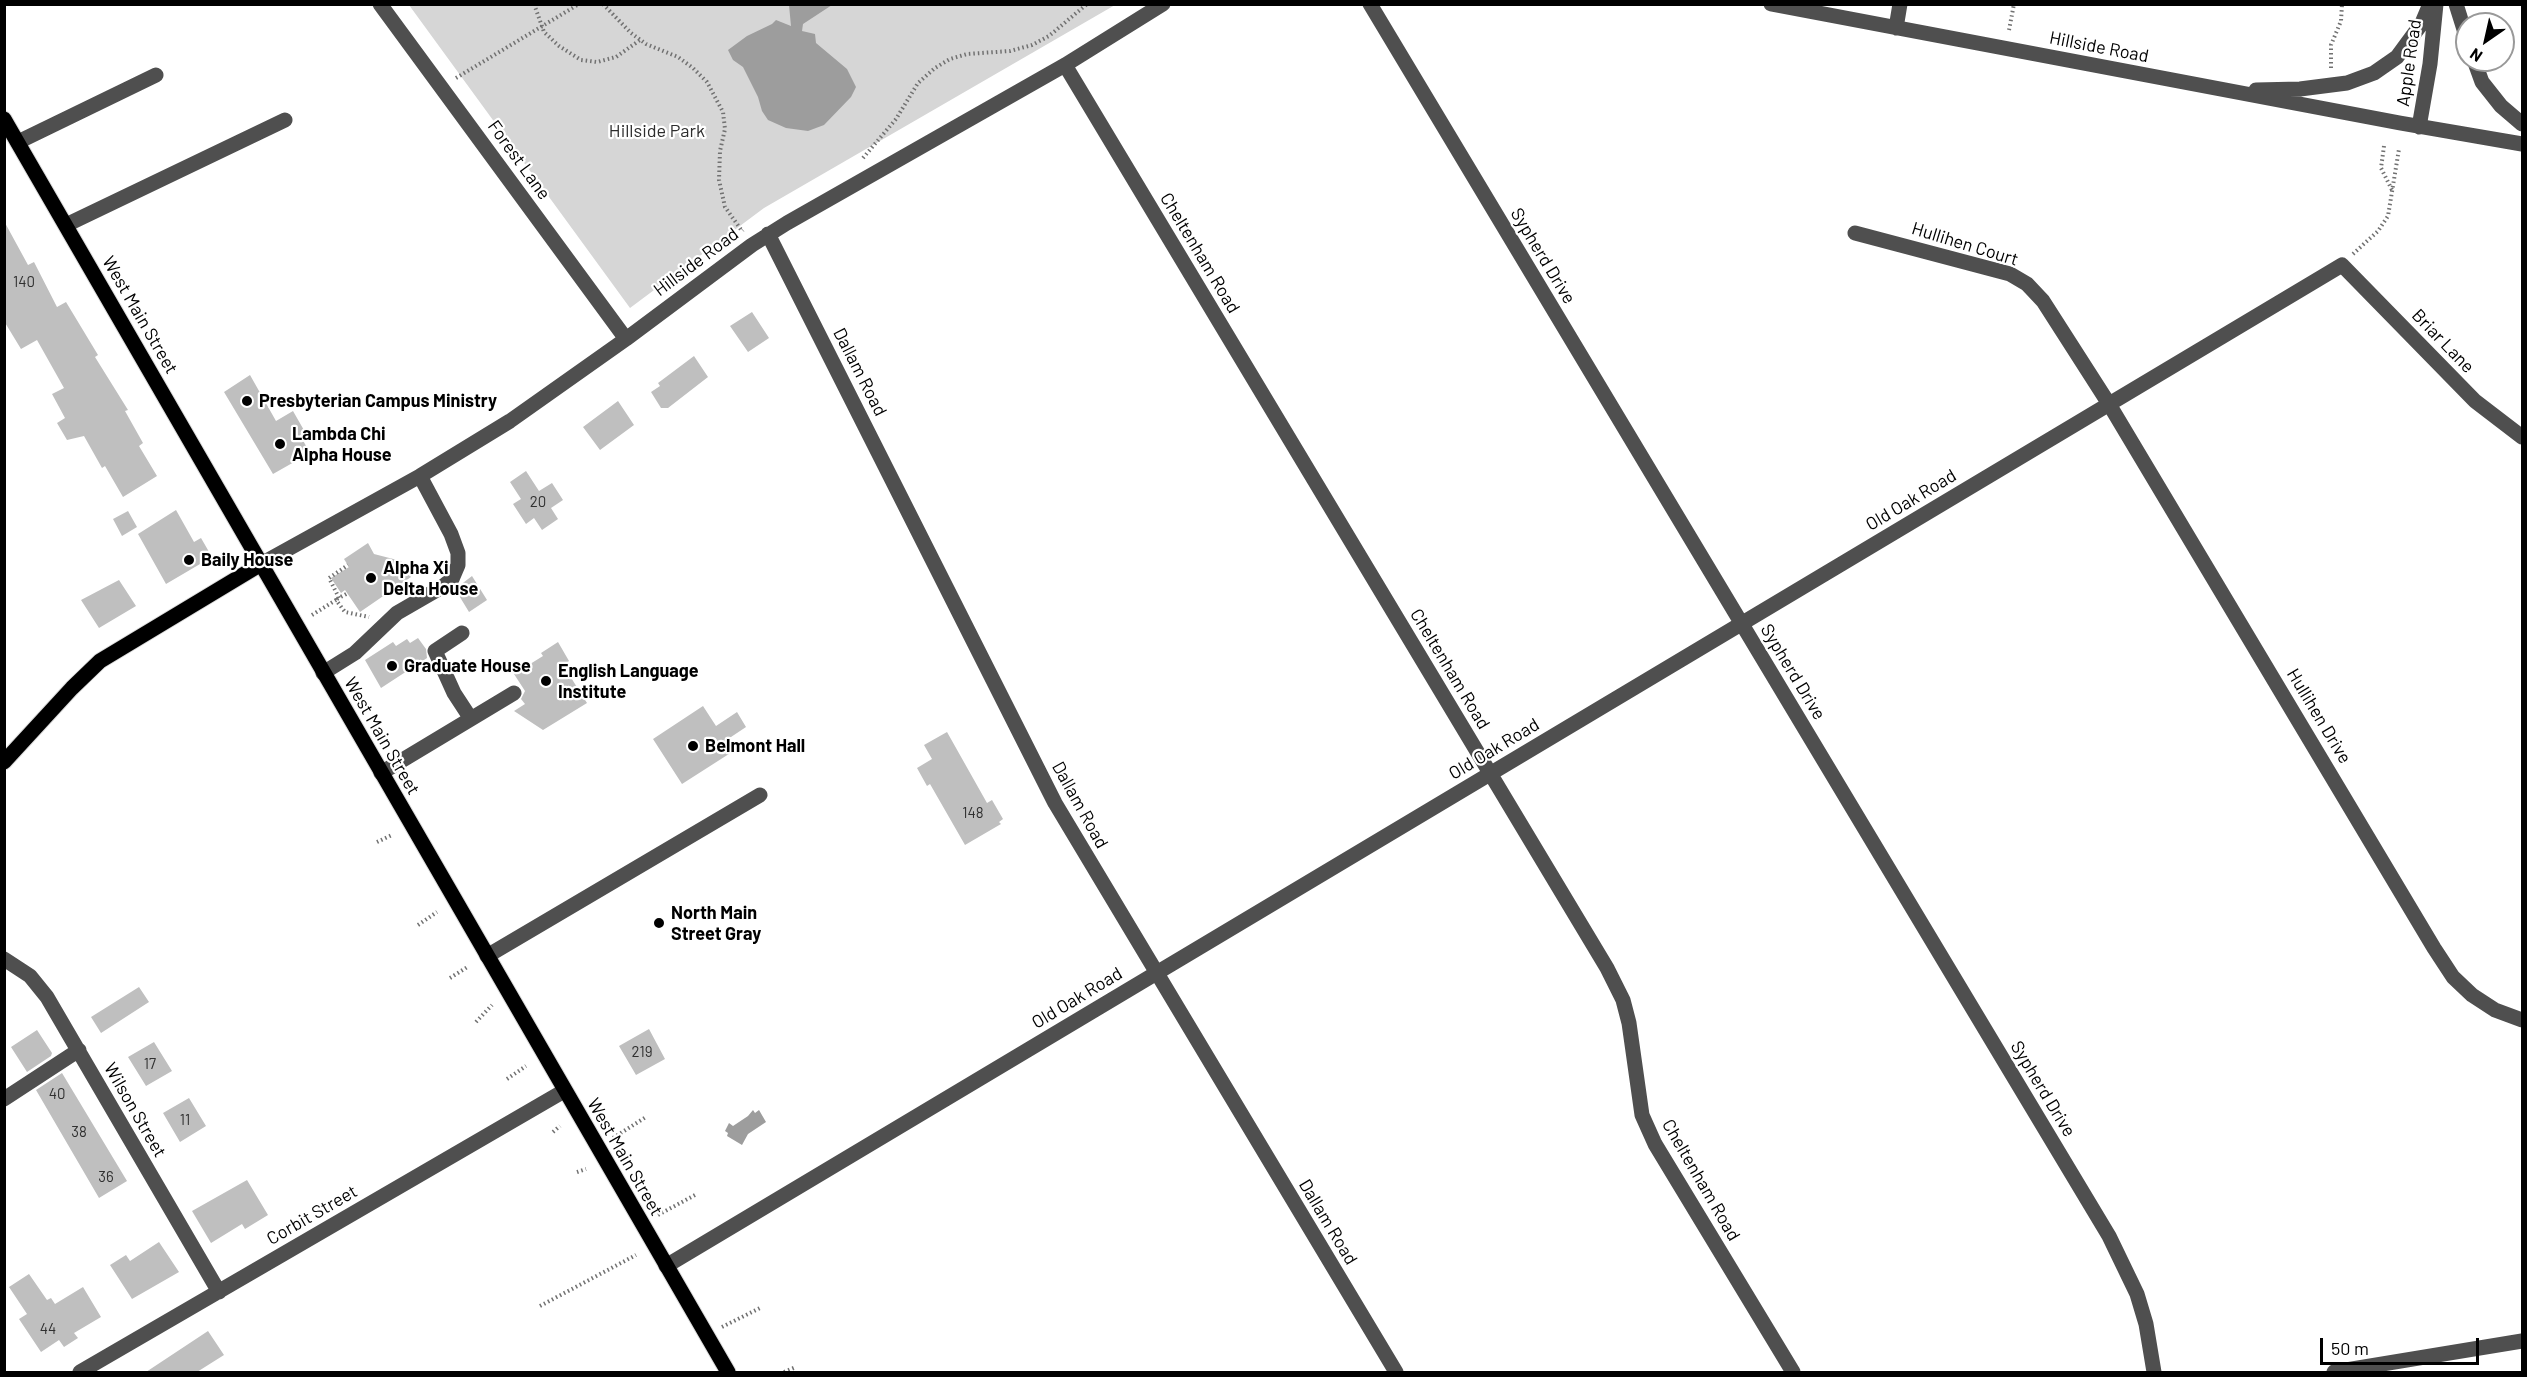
<!DOCTYPE html>
<style>
body{margin:0}
#map{position:relative;width:2527px;height:1377px;overflow:hidden;background:#fff;font-family:Barlow,sans-serif}
canvas{display:block}
.frame{position:absolute;inset:0;border:6px solid #000;pointer-events:none}
.north{position:absolute;left:2455px;top:12px;width:60px;height:60px;box-sizing:border-box;background:#fff;border:2px solid #999;border-radius:50%;rotate:214deg;font-size:16px;font-weight:700;line-height:24px;text-align:center;color:#000}
.north::after{content:'';display:block;margin:auto;width:21px;height:27px;background:#000;clip-path:polygon(50% 0,100% 100%,50% 72%,0 100%)}
.scale{position:absolute;left:2320px;top:1338px;width:159px;height:27px;box-sizing:border-box;border:3px solid #000;border-top:0;padding-left:8px;font-size:18px;line-height:21px;white-space:nowrap;color:#000;-webkit-text-stroke:4px #fff;paint-order:stroke}
</style>
<div id="map">
<canvas width="2527" height="1377"></canvas>
<div class="frame"></div>
<div class="north">N</div>
<div class="scale">50 m</div>
</div>
<script>
const context = document.querySelector('canvas').getContext('2d');
context.lineJoin = 'round';
function fill(path, color) {
  context.fillStyle = color;
  context.fill(path, 'evenodd');
}
function poly(rows) {
  const path = new Path2D();
  for (const r of rows) {
    path.moveTo(r[0], r[1]);
    for (let i = 2; i < r.length; i += 2) path.lineTo(r[i], r[i + 1]);
  }
  return path;
}
function trace(path, color, width, dash) {
  context.strokeStyle = color;
  context.lineWidth = width;
  context.lineCap = dash ? 'butt' : 'round';
  context.setLineDash(dash || []);
  context.stroke(path);
}
function drawText(font, color, halo, rows, align = 'center') {
  context.font = font + ' Barlow,sans-serif';
  context.lineWidth = 4.5;
  context.setLineDash([]);
  context.textBaseline = 'middle';
  context.strokeStyle = halo;
  context.fillStyle = color;
  for (const [text, x, y, turn = 0] of rows) {
    context.save();
    context.translate(x, y);
    context.rotate((+turn || 0) * Math.PI / 180);
    context.textAlign = isNaN(turn) ? turn : align;
    if (halo) context.strokeText(text, 0, 0);
    context.fillText(text, 0, 0);
    context.restore();
  }
}
fill(poly([
 [409,5,1115,5,764,208,630,308]
]), '#d6d6d6');
fill(poly([
 [789,5,832,5,803,24,802,31,815,34,816,43,847,69,856,87,851,97,824,125,808,131,786,128,768,120,762,111,758,97,743,67,733,60,728,50,747,36,772,24,776,20,791,26],
 [753,1110,755,1113,759,1110,766,1122,748,1134,742,1145,727,1136,728,1133,725,1131,729,1123,733,1126,748,1116]
]), '#9d9d9d');
fill(poly([
 [4,221,28,265,34,262,57,307,66,302,98,355,95,357,128,410,125,411,143,443,139,446,157,476,123,497,105,466,102,468,84,436,67,440,57,423,65,418,52,394,64,388,37,340,21,349,4,321],
 [752,312,769,338,748,352,730,326],
 [694,356,708,377,668,408,661,408,651,392,660,386,658,383],
 [250,375,276,421,293,411,305,432,300,435,310,453,273,474,224,392],
 [618,401,634,425,600,450,583,427],
 [526,471,539,491,552,483,563,500,551,508,558,519,542,530,534,518,526,524,513,504,521,499,510,482],
 [176,510,194,542,201,538,212,557,166,584,138,534],
 [128,511,137,527,122,536,113,519],
 [368,543,374,554,401,561,411,577,360,612,345,590,341,593,331,578,349,567,344,559],
 [472,576,487,600,469,612,455,589],
 [119,580,136,606,99,628,81,600],
 [418,638,426,649,427,658,381,688,365,660,393,642,396,646,407,639,410,643],
 [558,642,569,661,563,665,587,703,543,730,514,711,525,704,521,699,525,691,514,674,543,656,541,653],
 [703,706,716,726,737,712,746,727,725,741,732,752,682,784,653,739],
 [947,732,987,803,992,800,1003,819,999,822,1001,824,965,845,930,784,927,786,917,768,932,759,924,745],
 [139,987,149,1002,101,1033,91,1017],
 [649,1029,665,1059,636,1075,619,1046],
 [37,1030,52,1053,51,1056,27,1072,11,1047],
 [154,1042,172,1071,146,1086,128,1057],
 [62,1073,127,1181,99,1198,36,1090],
 [189,1098,206,1126,180,1142,163,1113],
 [247,1180,268,1215,245,1229,242,1224,211,1243,192,1211],
 [159,1242,179,1272,132,1299,110,1265,126,1255,130,1261],
 [29,1274,47,1300,51,1298,55,1304,83,1287,101,1317,74,1333,78,1338,64,1347,59,1340,41,1352,19,1319,27,1314,9,1287],
 [208,1331,224,1355,197,1372,146,1372]
]), '#bfbfbf');
const major = poly([
 [4,119,728,1372],
 [4,762,72,688,100,661,261,564]
]);
trace(major, '#dbdbdb', 17);
trace(poly([
 [534,4,544,32,559,46,581,60,597,62,616,57,640,40],
 [603,4,631,33,646,44,678,57,693,68,707,82,723,112,725,129,720,151,719,180,725,207,742,231,743,230],
 [2009,30,2014,4],
 [2331,68,2331,45,2341,21,2342,4],
 [456,78,579,4],
 [2384,146,2381,168,2392,190],
 [863,158,896,119,918,83,935,68,950,59,967,54,1010,51,1032,45,1049,36,1087,4],
 [2353,254,2378,231,2388,216,2399,149],
 [339,598,329,578,348,565],
 [337,599,348,593],
 [312,615,336,600,345,612,369,617],
 [377,842,392,835],
 [418,925,437,912],
 [450,978,469,966],
 [476,1022,492,1005],
 [507,1079,526,1066],
 [553,1132,560,1126],
 [613,1138,646,1117],
 [577,1172,586,1169],
 [658,1215,695,1195],
 [540,1306,636,1255],
 [722,1327,762,1307],
 [784,1372,796,1367]
]), '#717171', 4, [1.5, 3]);
trace(poly([
 [380,4,626,339],
 [1370,4,2109,1236,2137,1294,2146,1324,2154,1372],
 [1771,4,2400,123,2522,144],
 [2456,4,2467,39],
 [1896,28,1900,4],
 [2474,60,2482,82,2501,106,2522,124],
 [1065,65,1607,968,1623,1000,1629,1023,1642,1115,1655,1144,1793,1372],
 [2256,90,2300,89,2347,83,2374,73,2397,57,2422,23,2430,4],
 [2419,127,2430,64,2436,4],
 [18,142,156,75],
 [66,225,285,120],
 [1855,233,2010,274,2027,284,2043,301,2109,404,2434,948,2453,977,2472,995,2495,1010,2522,1020],
 [768,234,1055,803,1396,1372],
 [261,564,420,476,510,421,626,339,752,245,787,223,1065,65,1163,4],
 [462,633,435,651,454,693,471,719],
 [323,673,355,653,397,613,442,587,452,579,458,565,458,553,451,534,420,476],
 [381,773,514,693],
 [487,956,760,795],
 [4,959,30,976,47,997,219,1292],
 [4,1099,79,1050],
 [666,1266,2342,265,2475,401,2522,437],
 [80,1372,564,1091],
 [2334,1372,2522,1341]
]), '#4f4f4f', 15);
trace(major, '#000', 15);
for (const [x, y, r, color] of [
 [247,401,6,"#000"],
 [280,444,6,"#000"],
 [189,560,6,"#000"],
 [371,578,6,"#000"],
 [392,666,6,"#000"],
 [546,681,6,"#000"],
 [693,746,6,"#000"],
 [659,923,6,"#000"]
]) {
  const dot = new Path2D();
  dot.arc(x, y, r, 0, 2 * Math.PI);
  context.fillStyle = color;
  context.fill(dot);
  trace(dot, '#fff', 2);
}
drawText('15px', '#303030', null, [
 ["140",24,282],
 ["20",538,502],
 ["148",973,813],
 ["219",642,1052],
 ["17",150,1064],
 ["40",57,1094],
 ["11",185,1120],
 ["38",79,1132],
 ["36",106,1177],
 ["44",48,1329]
]);
drawText('18px', '#000', '#fff', [
 ["Hillside Road",2099,47,11],
 ["Apple Road",2409,63,-82],
 ["Forest Lane",519,160,54],
 ["Hullihen Court",1965,244,17],
 ["Cheltenham Road",1200,253,59],
 ["Sypherd Drive",1543,256,59],
 ["Hillside Road",696,262,-37],
 ["West Main Street",140,315,60],
 ["Briar Lane",2443,341,46],
 ["Dallam Road",860,372,63],
 ["Old Oak Road",1911,500,-31],
 ["Cheltenham Road",1450,669,59],
 ["Sypherd Drive",1793,672,59],
 ["Hullihen Drive",2319,716,59],
 ["West Main Street",382,736,60],
 ["Old Oak Road",1494,749,-31],
 ["Dallam Road",1080,805,61],
 ["Old Oak Road",1077,998,-31],
 ["Sypherd Drive",2043,1089,59],
 ["Wilson Street",135,1110,60],
 ["West Main Street",625,1157,60],
 ["Cheltenham Road",1701,1180,60],
 ["Corbit Street",312,1215,-30],
 ["Dallam Road",1328,1222,59]
]);
drawText('18px', '#2d2d2d', '#fff', [
 ["Hillside Park",657,131]
]);
drawText('bold 18px', '#000', '#fff', [
 ["Presbyterian Campus Ministry",259,401],
 ["Lambda Chi",292,434],
 ["Alpha House",292,455],
 ["Baily House",201,560],
 ["Alpha Xi",383,568],
 ["Delta House",383,589],
 ["Graduate House",404,666],
 ["English Language",558,671],
 ["Institute",558,692],
 ["Belmont Hall",705,746],
 ["North Main",671,913],
 ["Street Gray",671,934]
], 'left');
</script>
